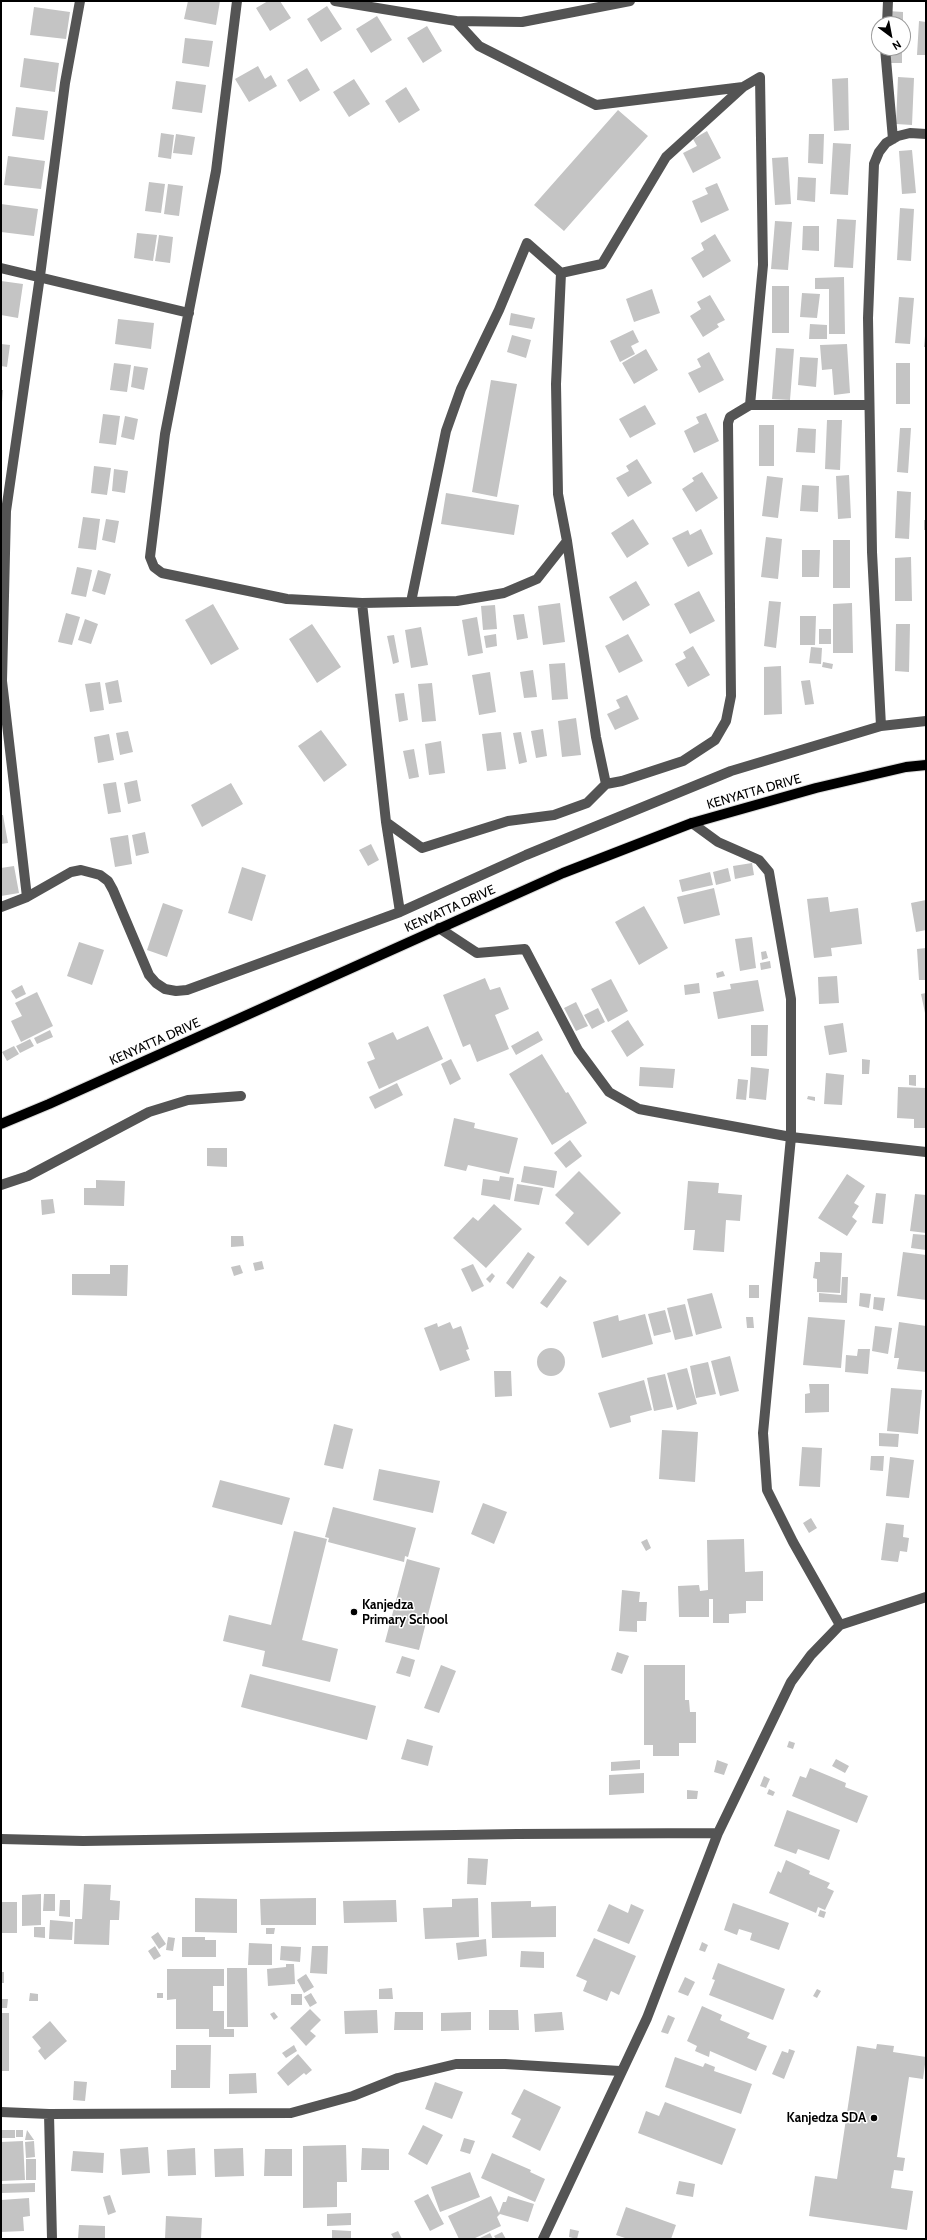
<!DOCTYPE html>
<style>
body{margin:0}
#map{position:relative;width:927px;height:2240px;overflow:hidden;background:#fff;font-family:Cabin,sans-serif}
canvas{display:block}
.frame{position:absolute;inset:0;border:2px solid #000;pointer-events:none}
.north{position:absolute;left:871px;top:16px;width:40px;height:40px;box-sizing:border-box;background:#fff;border:1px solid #999;border-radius:50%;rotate:148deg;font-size:11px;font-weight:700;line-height:16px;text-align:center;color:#000}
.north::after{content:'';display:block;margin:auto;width:14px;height:18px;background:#000;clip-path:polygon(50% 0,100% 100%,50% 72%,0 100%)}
</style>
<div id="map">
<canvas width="927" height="2240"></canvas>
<div class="frame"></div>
<div class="north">N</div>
</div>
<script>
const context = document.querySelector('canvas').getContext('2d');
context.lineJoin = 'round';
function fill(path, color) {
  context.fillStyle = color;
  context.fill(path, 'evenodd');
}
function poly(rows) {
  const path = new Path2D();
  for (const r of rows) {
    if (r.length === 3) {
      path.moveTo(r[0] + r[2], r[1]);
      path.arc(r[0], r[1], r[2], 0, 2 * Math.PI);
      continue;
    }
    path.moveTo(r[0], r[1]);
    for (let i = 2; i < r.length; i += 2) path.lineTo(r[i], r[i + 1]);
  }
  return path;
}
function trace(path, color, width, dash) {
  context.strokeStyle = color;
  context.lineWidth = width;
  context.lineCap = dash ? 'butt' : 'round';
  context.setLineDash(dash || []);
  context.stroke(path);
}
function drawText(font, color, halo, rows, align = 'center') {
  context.font = font + ' Cabin,sans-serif';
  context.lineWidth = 3;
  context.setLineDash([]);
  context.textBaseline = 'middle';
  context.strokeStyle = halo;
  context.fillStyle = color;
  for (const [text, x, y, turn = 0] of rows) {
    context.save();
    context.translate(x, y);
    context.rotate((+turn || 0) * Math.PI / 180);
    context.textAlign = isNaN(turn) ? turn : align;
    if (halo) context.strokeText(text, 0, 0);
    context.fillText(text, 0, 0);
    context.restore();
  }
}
fill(poly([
 [188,1,220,1,216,25,184,19],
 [268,1,280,1,291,18,270,31,256,8],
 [327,6,342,29,321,42,307,19],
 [34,7,70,12,66,39,30,35],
 [888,11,903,12,903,24,888,24],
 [377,16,392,40,371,53,356,29],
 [919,21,926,22,926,55,917,55],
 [427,26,442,51,423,63,407,38],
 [185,38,213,41,209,67,182,63],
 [887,48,902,48,902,63,887,63],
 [24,58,59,63,55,92,20,87],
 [258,66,265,79,271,75,277,86,249,102,235,79],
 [307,68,320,90,300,102,287,80],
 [898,77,914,78,912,125,896,124],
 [848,78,849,130,834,131,832,79],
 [354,79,370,104,349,117,333,92],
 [176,81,206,85,202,113,172,109],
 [406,87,420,110,399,123,385,101],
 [16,107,48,111,44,140,12,136],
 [618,110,648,136,564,231,534,205],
 [707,131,721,158,693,173,683,153,697,146,693,139],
 [161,133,174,135,171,159,158,157],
 [176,134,195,137,192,155,173,153],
 [809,134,824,134,823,164,808,163],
 [833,143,851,144,848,195,830,194],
 [912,150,916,193,902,194,899,151],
 [8,156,45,161,41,189,4,185],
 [788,157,791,204,775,205,772,158],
 [798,177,816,178,815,202,797,200],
 [149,182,165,184,161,213,145,211],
 [717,183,729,210,701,223,692,201,708,194,705,188],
 [168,184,183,186,179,216,164,214],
 [1,204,38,209,34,236,1,232],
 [900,208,914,209,911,261,897,260],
 [837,219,856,220,853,268,834,267],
 [775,221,792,222,788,270,771,269],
 [803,226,819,226,819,251,802,250],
 [137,233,157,235,153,261,134,258],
 [715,234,731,261,703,278,691,258,704,250,701,243],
 [159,235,173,237,170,263,155,261],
 [844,277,845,334,829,334,829,289,815,289,815,278],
 [1,281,23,284,18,318,1,315],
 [772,286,789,286,789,333,772,333],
 [652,289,660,313,634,322,626,299],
 [802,293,820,294,817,318,800,317],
 [710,295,725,320,717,324,719,327,703,337,690,316,701,309,697,302],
 [899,297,914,298,910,344,895,343],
 [511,313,535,318,532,329,509,325],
 [118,319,154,323,151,349,115,344],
 [810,324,827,325,827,339,809,339],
 [633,330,639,342,631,346,635,354,620,362,610,341],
 [512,335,531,340,526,358,507,352],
 [925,336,926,336,926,347,924,347],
 [1,344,10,345,7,367,1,366],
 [847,344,850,393,834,395,832,369,822,370,820,345],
 [776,348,794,349,790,400,772,399],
 [646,349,658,370,634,384,622,363],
 [709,352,724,380,699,393,688,373,701,367,697,359],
 [800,357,818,358,816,387,798,385],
 [114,363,131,365,127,392,110,390],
 [896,363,910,363,910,404,896,404],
 [134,366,148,368,144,390,131,387],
 [491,380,517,384,497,497,472,492],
 [1,390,3,390,2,402,1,402],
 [645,405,656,424,630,438,619,419],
 [706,413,719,441,694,453,684,431,699,423,696,417],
 [103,414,120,416,116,445,99,443],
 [125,416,138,419,134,440,121,437],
 [827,420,842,420,840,470,825,469],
 [759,425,774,425,774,466,759,466],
 [798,428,816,429,815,453,796,452],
 [900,428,911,428,908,473,897,472],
 [637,459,652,483,628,497,616,478,629,471,626,466],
 [94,466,111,468,107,495,91,493],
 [114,469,128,471,125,493,112,491],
 [702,472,718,498,696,512,682,489,694,481,692,478],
 [849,475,851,518,838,519,836,476],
 [767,476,783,478,778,518,762,516],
 [802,485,819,486,818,512,800,511],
 [897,491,911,492,909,539,895,538],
 [446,493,519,505,514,535,441,524],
 [83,517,100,519,96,550,78,548],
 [106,519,119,521,115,543,102,540],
 [633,519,649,544,627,558,611,533],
 [924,520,926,520,926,530,924,530],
 [701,529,713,554,688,567,672,538,688,530,690,535],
 [766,537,782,539,778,579,761,577],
 [833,540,850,540,850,588,833,588],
 [802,550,820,550,819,577,802,577],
 [911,557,912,601,895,601,895,558],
 [77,567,92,570,86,597,71,594],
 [98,570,111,574,105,595,92,591],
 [636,581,650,605,623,621,609,597],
 [699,591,715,621,690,634,674,604],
 [769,601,781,602,776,648,764,646],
 [560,603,565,642,543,645,538,606],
 [852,603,853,653,833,653,833,604],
 [213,604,239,649,211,665,185,620],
 [495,605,497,629,483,630,481,606],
 [66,613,80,617,72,645,58,642],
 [524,614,528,638,517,640,513,615],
 [800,616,816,616,815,645,800,645],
 [477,617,483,653,468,656,462,620],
 [85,619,98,624,91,644,78,640],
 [312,624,341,667,317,683,289,639],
 [896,624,910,624,909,672,895,671],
 [421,627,428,665,411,668,405,630],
 [819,629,831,629,831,644,819,644],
 [496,634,497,646,486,648,484,636],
 [628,634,643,661,619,673,605,646],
 [394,635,399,662,393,664,387,636],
 [693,646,710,675,688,687,675,664,686,658,683,652],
 [811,647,822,648,821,664,809,663],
 [823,662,833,664,832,669,822,667],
 [565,663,568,699,552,700,549,664],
 [781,666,782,714,764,715,764,667],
 [533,670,537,697,524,698,520,672],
 [490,672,496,712,479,715,472,675],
 [118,680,122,702,109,704,105,683],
 [810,680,814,704,805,705,801,681],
 [100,682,104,710,90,712,85,684],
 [432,683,436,721,422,722,418,684],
 [404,693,408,720,399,722,395,694],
 [627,695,639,719,615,730,607,714,620,708,616,700],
 [576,718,581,755,562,757,558,721],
 [543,729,547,756,536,758,531,731],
 [321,730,347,765,324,782,298,746],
 [128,731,133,752,120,755,116,733],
 [501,732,506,769,487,771,482,734],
 [521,732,527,762,519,764,513,733],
 [109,734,114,760,98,763,94,737],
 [441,741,445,773,429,775,425,744],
 [414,749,419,777,409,779,403,751],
 [137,780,141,801,128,804,124,783],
 [116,782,121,812,108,814,103,784],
 [231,783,243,804,202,827,191,805],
 [1,815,3,815,8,843,1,844],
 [145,832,149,853,136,856,132,835],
 [128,835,132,864,115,867,110,838],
 [371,844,379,860,368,866,359,850],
 [752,863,754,875,735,879,733,866],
 [14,866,19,893,1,896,1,868],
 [242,867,266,875,252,921,228,913],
 [728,868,731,881,716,885,713,872],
 [710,872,713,885,682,892,679,880],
 [714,888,720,915,684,924,677,897],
 [828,897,830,912,858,908,862,944,831,948,832,956,814,958,807,899],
 [926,900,926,930,916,932,911,903],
 [163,903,183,910,167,957,147,950],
 [644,906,668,948,639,965,615,922],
 [752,937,756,968,740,971,735,939],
 [79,942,104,950,92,985,67,976],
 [926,948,926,980,919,980,917,949],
 [766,951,768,958,762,960,761,952],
 [770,961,771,968,761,970,760,963],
 [723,971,725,976,717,978,716,973],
 [837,976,839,1003,819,1004,818,977],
 [485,978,490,990,500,987,509,1009,495,1015,509,1049,477,1062,470,1044,463,1047,443,995],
 [611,979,628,1011,608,1022,591,989],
 [758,980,764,1011,718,1019,713,992,731,989,730,984],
 [699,983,700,993,685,995,684,985],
 [22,985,26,994,16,999,11,991],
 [37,992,53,1026,21,1042,11,1021,22,1016,15,1003],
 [926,993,926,1013,925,1013,921,994],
 [576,1002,588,1026,576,1031,564,1008],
 [598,1008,605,1022,592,1029,584,1015],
 [628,1020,644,1045,627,1057,611,1031],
 [843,1023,847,1052,829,1055,824,1026],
 [751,1025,768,1025,767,1056,751,1056],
 [428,1026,443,1059,379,1089,367,1062,375,1059,368,1043,393,1032,397,1040],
 [50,1030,53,1037,37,1044,34,1038],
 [538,1031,543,1040,516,1055,511,1046],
 [30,1039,34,1046,20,1053,16,1046],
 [14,1046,19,1054,7,1061,2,1052],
 [542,1054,566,1093,568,1092,587,1123,552,1145,509,1074],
 [451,1059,461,1079,450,1085,441,1064],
 [862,1059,870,1060,869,1074,862,1074],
 [640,1067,675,1069,673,1088,639,1086],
 [751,1067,769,1069,766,1100,749,1098],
 [826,1073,844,1075,842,1105,824,1104],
 [909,1075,916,1075,916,1086,909,1085],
 [738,1079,748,1080,746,1100,736,1099],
 [397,1083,403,1095,375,1109,369,1097],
 [898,1087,926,1088,926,1128,914,1128,914,1119,897,1118],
 [808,1096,815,1097,815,1101,807,1099],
 [454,1118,475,1123,474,1128,518,1138,509,1174,468,1165,466,1171,444,1166],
 [570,1140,582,1156,566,1168,554,1153],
 [207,1148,227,1148,227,1167,207,1166],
 [524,1166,557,1171,554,1188,521,1182],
 [579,1171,621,1213,588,1246,565,1223,574,1213,555,1195],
 [847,1174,865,1186,854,1203,859,1206,852,1217,857,1221,847,1236,818,1218],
 [500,1176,514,1178,510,1200,481,1195,483,1179,499,1181],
 [96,1180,125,1181,124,1206,84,1205,84,1188,96,1188],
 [688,1181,719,1183,718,1193,742,1195,740,1221,726,1220,724,1252,693,1250,695,1230,684,1230],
 [517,1184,543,1188,539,1205,514,1201],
 [876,1193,886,1194,883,1224,872,1223],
 [915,1194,926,1195,926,1233,910,1231],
 [53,1199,55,1213,42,1215,41,1200],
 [494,1204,522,1229,486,1268,453,1238,473,1217,478,1221],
 [913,1234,926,1235,926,1250,911,1248],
 [231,1236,243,1236,244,1246,231,1247],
 [528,1252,535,1257,513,1289,506,1283],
 [820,1252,842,1253,840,1293,817,1292,817,1279,813,1278,815,1262,820,1262],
 [903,1252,926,1255,926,1300,897,1296],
 [262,1261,264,1269,255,1271,253,1263],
 [473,1264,484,1286,472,1292,461,1269],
 [110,1265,128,1265,127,1296,72,1295,72,1274,110,1274],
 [240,1265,243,1273,234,1276,231,1267],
 [492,1273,495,1276,490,1283,486,1279],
 [560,1276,567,1281,547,1308,540,1303],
 [842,1277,848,1277,847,1303,819,1302,819,1293,841,1295],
 [749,1285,759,1285,759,1298,749,1298],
 [712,1293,722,1328,696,1335,687,1299],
 [860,1293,871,1294,869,1308,859,1306],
 [874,1297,885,1298,883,1311,873,1309],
 [685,1304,693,1336,675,1340,667,1308],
 [665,1310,671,1332,654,1336,648,1314],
 [645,1314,653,1344,602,1358,593,1322,618,1315,619,1321],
 [746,1317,753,1317,754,1328,747,1328],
 [808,1317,845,1320,841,1368,803,1365],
 [450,1322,453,1329,461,1326,469,1349,466,1350,470,1360,440,1371,424,1328,437,1323,438,1327],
 [899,1322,926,1326,926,1372,897,1369,899,1358,894,1358],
 [875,1326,892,1328,888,1354,872,1351],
 [551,1362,14],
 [858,1349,870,1349,868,1374,845,1372,846,1355,857,1356],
 [730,1356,739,1391,720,1396,711,1361],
 [708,1362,716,1394,696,1398,690,1366],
 [687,1368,697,1404,677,1410,667,1373],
 [494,1371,511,1371,512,1396,495,1397],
 [665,1374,673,1407,654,1411,647,1378],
 [644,1380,652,1410,630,1416,631,1422,610,1428,598,1393],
 [809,1384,829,1384,829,1412,805,1413,805,1394,810,1393],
 [891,1388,922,1390,918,1434,887,1431],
 [334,1424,353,1429,343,1469,324,1465],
 [662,1430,698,1432,695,1482,659,1479],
 [879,1433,899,1434,898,1447,879,1446],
 [802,1447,822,1448,820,1487,799,1486],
 [871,1456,884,1456,883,1471,870,1470],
 [890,1457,914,1460,909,1498,886,1496],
 [379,1469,440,1481,433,1513,373,1500],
 [220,1480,290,1498,282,1525,212,1507],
 [483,1503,507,1512,494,1544,471,1534],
 [333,1507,416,1528,408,1557,405,1556,404,1562,328,1542,329,1538,325,1537],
 [811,1518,817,1528,809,1533,803,1523],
 [886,1523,904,1525,903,1537,909,1538,907,1552,900,1551,898,1562,881,1560],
 [294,1531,327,1539,302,1640,338,1649,330,1682,262,1666,265,1651,223,1641,229,1615,271,1625],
 [647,1539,651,1548,646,1551,641,1542],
 [744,1539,745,1572,763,1571,763,1601,746,1601,746,1613,729,1614,729,1623,713,1623,713,1599,709,1599,709,1617,679,1617,678,1586,699,1585,700,1591,708,1590,707,1540],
 [407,1559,440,1568,419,1650,385,1642],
 [622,1590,640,1592,639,1602,647,1602,646,1621,637,1621,637,1632,619,1631],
 [617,1652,629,1656,622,1674,611,1670],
 [402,1656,415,1660,410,1677,396,1673],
 [441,1665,456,1671,439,1713,424,1708],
 [644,1665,685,1665,685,1700,689,1700,690,1712,696,1712,696,1743,679,1743,679,1756,653,1756,653,1745,644,1745],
 [250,1674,376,1706,367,1740,241,1707],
 [407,1739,433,1746,428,1766,401,1759],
 [789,1741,795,1743,793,1749,787,1747],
 [836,1759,849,1766,845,1773,832,1766],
 [640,1760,640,1769,611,1771,611,1762],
 [717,1760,728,1764,724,1775,714,1772],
 [810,1768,846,1783,845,1787,868,1796,857,1823,792,1796,800,1776,806,1778],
 [644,1773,644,1793,609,1795,609,1775],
 [764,1776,770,1779,766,1788,760,1786],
 [769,1789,775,1792,773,1796,767,1794],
 [687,1790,698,1791,697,1799,687,1799],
 [787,1810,840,1830,829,1860,798,1849,796,1854,774,1846],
 [468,1858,488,1859,486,1885,467,1884],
 [786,1860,810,1871,809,1874,830,1883,827,1888,834,1891,825,1910,818,1907,816,1913,769,1893,778,1871,781,1873],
 [84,1884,111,1885,110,1900,120,1901,119,1920,110,1920,109,1945,74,1944,75,1919,82,1919],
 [41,1894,41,1925,22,1926,22,1895],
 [44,1894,55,1894,55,1911,43,1911],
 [195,1898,237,1899,237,1933,195,1932],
 [316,1898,316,1925,261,1925,260,1899],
 [478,1898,479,1937,425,1939,423,1908,452,1907,452,1899],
 [60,1900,70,1900,70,1917,59,1916],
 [396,1900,397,1922,344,1923,343,1901],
 [531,1901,531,1907,556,1906,556,1937,492,1938,491,1902],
 [1,1902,17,1902,17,1933,1,1933],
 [733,1903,789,1923,779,1950,750,1940,752,1933,739,1929,737,1935,724,1930],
 [609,1904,628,1913,631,1904,644,1910,629,1944,597,1931],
 [820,1910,826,1912,824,1918,818,1916],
 [50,1920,73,1922,72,1940,49,1939],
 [34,1927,45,1927,45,1938,34,1937],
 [266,1928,275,1928,274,1934,266,1934],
 [158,1932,166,1944,159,1949,151,1937],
 [168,1937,175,1938,173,1951,166,1950],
 [182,1937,205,1937,205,1940,216,1940,216,1957,182,1957],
 [594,1938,636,1956,619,1995,611,1991,607,2001,583,1991,587,1981,576,1976],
 [486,1939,487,1956,458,1960,456,1943],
 [702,1942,708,1945,705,1952,699,1950],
 [249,1943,272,1944,272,1965,248,1965],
 [155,1946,161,1956,154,1960,148,1951],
 [281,1946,301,1947,300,1962,280,1960],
 [312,1946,328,1946,327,1974,310,1973],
 [521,1951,544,1952,544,1968,520,1967],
 [718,1963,785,1989,773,2020,709,1995,715,1980,712,1979],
 [286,1964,294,1964,295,1984,268,1986,267,1969,286,1967],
 [227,1968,247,1968,248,2027,227,2027],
 [167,1969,224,1969,224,1986,213,1986,213,2011,224,2011,224,2029,234,2029,234,2037,209,2037,209,2029,176,2029,176,1999,167,2000],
 [1,1972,4,1972,4,1983,1,1983],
 [306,1974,314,1987,304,1993,297,1980],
 [685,1977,695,1982,688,1996,678,1992],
 [392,1988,393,1999,379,1999,379,1989],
 [817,1989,821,1991,817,1998,813,1996],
 [30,1993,38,1994,38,2001,29,2001],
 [157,1993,163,1993,163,1998,157,1998],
 [311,1993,317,2003,310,2007,304,1997],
 [291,1994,302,1994,302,2005,291,2005],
 [1,1999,8,1999,7,2008,1,2008],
 [702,2006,722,2015,720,2020,750,2033,747,2038,767,2046,756,2071,710,2051,709,2057,695,2051,697,2046,687,2041],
 [310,2009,321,2020,310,2031,316,2036,306,2046,290,2028],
 [377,2010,378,2033,345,2034,344,2011],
 [489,2010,518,2010,519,2030,489,2030],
 [274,2012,278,2017,274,2020,270,2014],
 [395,2012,423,2012,423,2030,394,2030],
 [471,2012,471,2030,441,2031,441,2013],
 [562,2012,564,2030,535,2032,534,2014],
 [1,2013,9,2013,9,2071,1,2071],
 [668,2015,675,2018,668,2034,661,2032],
 [50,2021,67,2041,45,2060,38,2051,41,2048,32,2037],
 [877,2044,894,2046,893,2052,926,2057,923,2079,909,2077,897,2157,905,2158,903,2171,894,2170,891,2188,913,2191,907,2230,809,2216,815,2176,837,2179,857,2046,876,2049],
 [176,2045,211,2045,210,2088,171,2088,171,2070,176,2070],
 [294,2045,297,2051,286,2058,282,2053],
 [789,2049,795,2051,784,2079,772,2074,782,2051,788,2053],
 [298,2054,312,2070,306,2075,304,2073,288,2086,277,2073],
 [675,2057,703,2067,705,2063,715,2067,714,2071,752,2084,741,2114,665,2087],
 [256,2073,257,2093,229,2094,229,2074],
 [74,2081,87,2082,85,2101,73,2100],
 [435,2082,463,2092,452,2119,425,2109],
 [524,2089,561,2107,540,2151,512,2137,521,2119,511,2114],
 [665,2102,736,2129,722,2165,638,2133,646,2111,659,2116],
 [423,2125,443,2135,427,2165,408,2154],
 [1,2130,15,2130,15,2138,1,2138],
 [16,2130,23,2130,23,2137,16,2137],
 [27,2130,34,2140,25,2140],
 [464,2138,475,2141,470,2154,460,2151],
 [23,2141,25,2180,1,2181,1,2142],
 [34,2141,35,2157,26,2158,25,2142],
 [346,2145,347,2182,337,2182,337,2207,303,2208,303,2146],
 [148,2147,150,2173,122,2175,120,2149],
 [195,2148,196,2175,168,2176,167,2150],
 [243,2148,244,2176,215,2177,214,2149],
 [362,2148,389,2149,389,2170,361,2170],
 [265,2149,292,2149,292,2176,264,2176],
 [73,2151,104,2153,103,2173,71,2171],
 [492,2153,531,2170,530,2172,545,2179,535,2202,481,2178],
 [26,2159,36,2159,36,2180,26,2180],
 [470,2172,480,2197,440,2212,431,2187],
 [679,2181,695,2184,693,2197,676,2194],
 [35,2183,35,2192,1,2193,1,2184],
 [428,2194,444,2224,430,2231,414,2201],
 [110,2195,116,2212,108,2215,103,2197],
 [491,2196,499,2213,503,2202,506,2202,508,2196,534,2204,528,2222,500,2214,497,2217,501,2226,473,2239,459,2239,448,2216],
 [29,2198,30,2216,23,2217,24,2231,1,2232,1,2200],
 [626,2207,676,2225,671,2239,628,2239,616,2235],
 [351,2213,351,2225,327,2226,327,2214],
 [166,2216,202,2218,201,2239,165,2239],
 [79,2225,105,2226,105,2239,78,2239],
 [570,2229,579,2231,577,2239,569,2237],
 [332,2230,351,2231,351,2239,332,2239],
 [398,2231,402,2239,394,2239,391,2234],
 [502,2232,506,2239,496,2239,494,2236],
 [490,2233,493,2239,478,2239]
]), '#c4c4c4');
const major = poly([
 [1,1124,49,1104,563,873,692,823,816,788,906,767,926,765]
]);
trace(major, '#dbdbdb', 12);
trace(poly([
 [237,1,216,171,165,434,150,557,154,567,162,573,287,599,362,603,457,601,504,593,537,579,567,541,558,494,556,384,561,273],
 [335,1,456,21,479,46,596,105,743,87],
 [456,21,522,22,630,1],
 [887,24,888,1],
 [885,48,893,139],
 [1,268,189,313],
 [561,273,602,264,666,157,743,87,760,77,763,265,750,405],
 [567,541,596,737,606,784],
 [411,602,446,431,461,389,499,310,527,243,561,273],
 [362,603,386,822,400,912],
 [881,726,872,552,868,318,874,164,879,152,886,143,898,136,910,133,926,134],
 [386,822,422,848,508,821,554,815,587,803,606,784,622,781,683,761,715,740,726,721,731,696,728,423,730,417,750,405,869,405],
 [692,823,718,842,759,860,769,872,791,999,791,1137,763,1433,767,1490,793,1542,840,1625],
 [27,897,2,681,6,511,40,276,65,83,80,1],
 [1,907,27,897,71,872,81,870,100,875,108,881,113,890,149,975,156,983,165,989,176,991,187,990,400,912,526,855,731,771,881,726,926,721],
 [439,928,477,953,525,949,578,1050,609,1092,639,1109,791,1137,926,1152],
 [1,1185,28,1176,149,1112,188,1100,241,1096],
 [1,1839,83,1841,517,1834,718,1833],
 [1,2112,49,2114,291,2113,353,2096,398,2078,456,2064,505,2064,620,2071],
 [49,2114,52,2239],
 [543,2239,647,2018,718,1833,791,1682,811,1655,840,1625,926,1597]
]), '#545454', 10);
trace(major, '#000', 10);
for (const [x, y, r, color] of [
 [354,1612,4,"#000"],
 [874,2118,4,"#000"]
]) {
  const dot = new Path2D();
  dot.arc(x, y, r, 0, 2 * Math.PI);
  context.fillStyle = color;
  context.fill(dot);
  trace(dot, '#fff', 1.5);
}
drawText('13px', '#000', '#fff', [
 ["KENYATTA DRIVE",754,792,-16],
 ["KENYATTA DRIVE",450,909,-24],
 ["KENYATTA DRIVE",155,1042,-24]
]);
drawText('bold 13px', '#000', '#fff', [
 ["Kanjedza",362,1605],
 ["Primary School",362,1620],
 ["Kanjedza SDA",866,2118,"right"]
], 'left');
</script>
